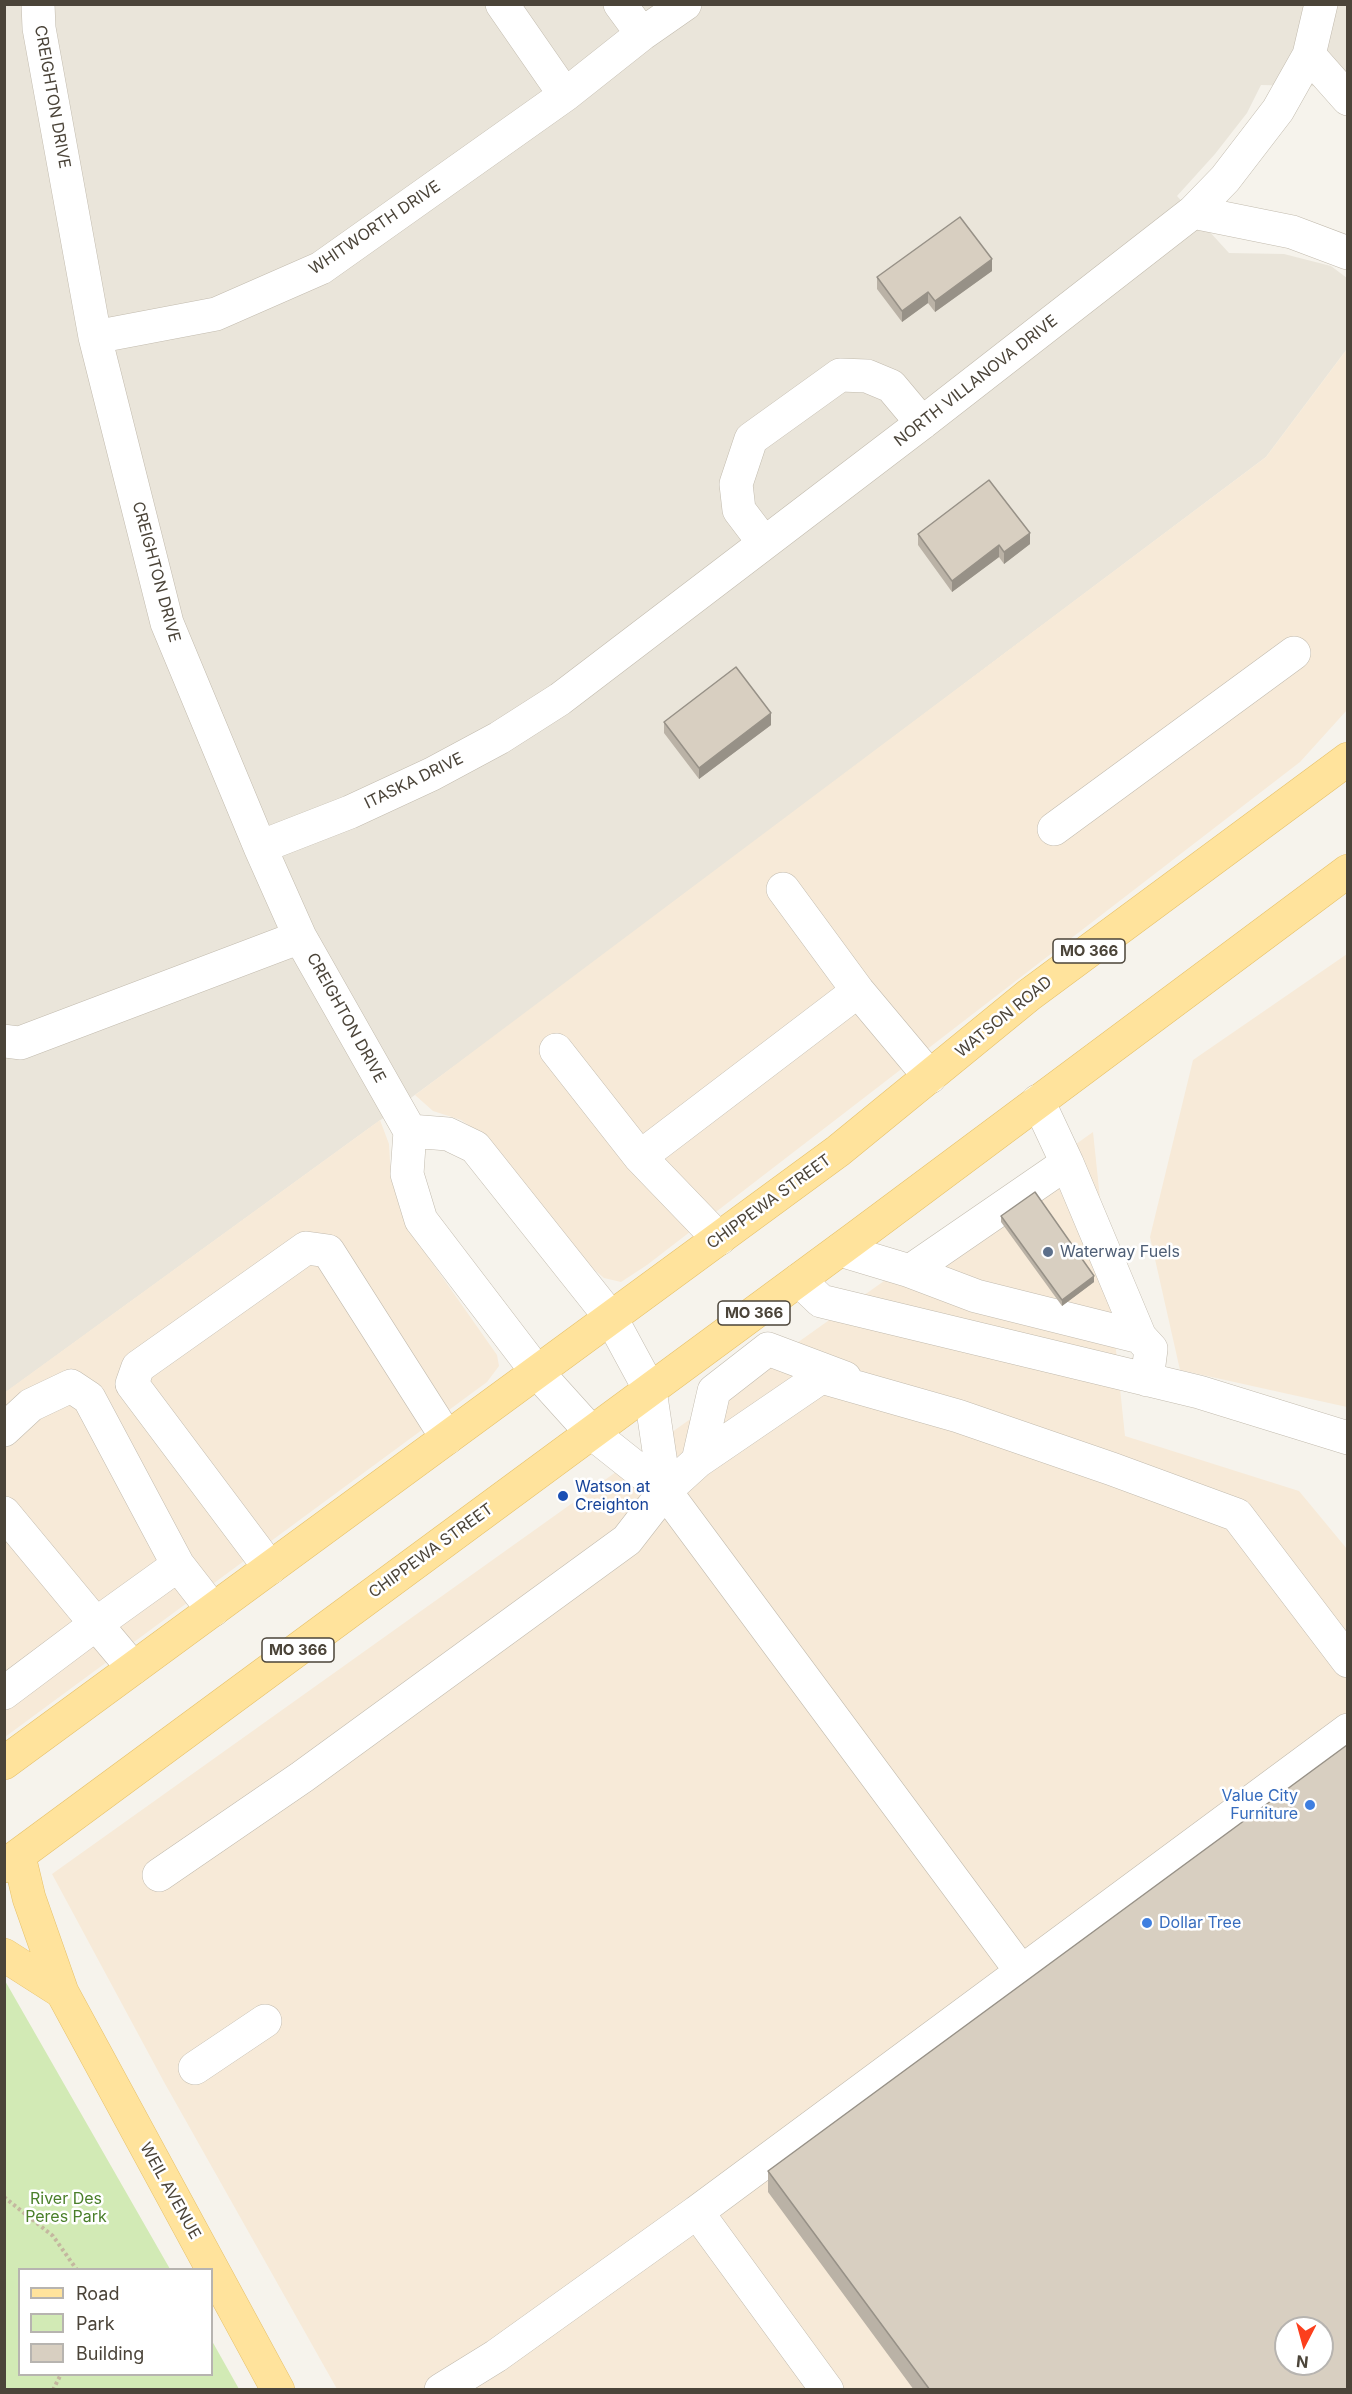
<!DOCTYPE html>
<style>
body{margin:0}
#map{position:relative;width:1352px;height:2394px;overflow:hidden;background:#f6f3ec;font-family:Inter,sans-serif}
canvas{display:block}
.frame{position:absolute;inset:0;border:6px solid #4b4439;pointer-events:none}
.legend{position:absolute;left:18px;top:2268px;width:195px;height:108px;box-sizing:border-box;background:#fff;border:2px solid #b7b4b0;margin:0;padding:8px 10px;list-style:none;font-size:18px;color:#4b4439}
.legend li{display:flex;align-items:center;gap:12px;height:30px}
.legend b{width:30px;border:2px solid #b7b4b0}
.north{position:absolute;left:1274px;top:2316px;width:60px;height:60px;box-sizing:border-box;background:#fff;border:2px solid #b7b4b0;border-radius:50%;rotate:186deg;font-size:16px;font-weight:700;line-height:24px;text-align:center;color:#4b4439}
.north::after{content:'';display:block;margin:auto;width:21px;height:27px;background:#fc3f1d;clip-path:polygon(50% 0,100% 100%,50% 72%,0 100%)}
</style>
<div id="map">
<canvas width="1352" height="2394"></canvas>
<div class="frame"></div>
<ul class="legend">
<li><b style="height:8px;background:#ffe39c"></b>Road</li>
<li><b style="height:16px;background:#d2eab5"></b>Park</li>
<li><b style="height:16px;background:#d8cfc1"></b>Building</li>
</ul>
<div class="north">N</div>
</div>
<script>
const context = document.querySelector('canvas').getContext('2d');
context.lineJoin = 'round';
function fill(path, color) {
  context.fillStyle = color;
  context.fill(path, 'evenodd');
}
function poly(rows) {
  const path = new Path2D();
  for (const r of rows) {
    path.moveTo(r[0], r[1]);
    for (let i = 2; i < r.length; i += 2) path.lineTo(r[i], r[i + 1]);
  }
  return path;
}
function trace(path, color, width, dash) {
  context.strokeStyle = color;
  context.lineWidth = width;
  context.lineCap = dash ? 'butt' : 'round';
  context.setLineDash(dash || []);
  context.stroke(path);
}
function drawText(font, color, halo, rows, align = 'center') {
  context.font = font + ' Inter,sans-serif';
  context.lineWidth = 5;
  context.setLineDash([]);
  context.textBaseline = 'middle';
  context.strokeStyle = halo;
  context.fillStyle = color;
  for (const [text, x, y, turn = 0] of rows) {
    context.save();
    context.translate(x, y);
    context.rotate((+turn || 0) * Math.PI / 180);
    context.textAlign = isNaN(turn) ? turn : align;
    if (halo) context.strokeText(text, 0, 0);
    context.fillText(text, 0, 0);
    context.restore();
  }
}
fill(poly([
 [5,5,1347,5,1347,87,1261,85,1247,113,1215,154,1177,196,1229,253,1284,254,1331,266,1347,278,1347,349,1266,457,496,1036,5,1393]
]), '#eae5da');
fill(poly([
 [1347,349,1347,710,1300,762,647,1265,621,1282,604,1278,590,1266,484,1136,461,1120,433,1111,415,1095,1266,457],
 [1347,954,1347,1407,1180,1370,1150,1237,1193,1060],
 [380,1120,389,1144,391,1178,401,1212,412,1234,497,1355,499,1366,487,1382,5,1737,4,1393],
 [1093,1132,1125,1436,1299,1491,1347,1549,1347,2389,337,2389,164,2082,52,1874],
 [1286,2328,1322,2328,1322,2364,1286,2364]
]), '#f7ead8');
fill(poly([
 [4,1979,170,2269,20,2270,20,2374,212,2374,212,2341,239,2389,5,2389]
]), '#d2eab5');
const minor = poly([
 [38,4,39,28,95,337,167,623,260,847,300,937,410,1131,407,1174,421,1220,537,1372,592,1433,665,1491,1021,1971],
 [502,4,565,95,642,34,685,4],
 [620,4,642,34],
 [1309,55,1348,99],
 [1193,212,1292,232,1348,253],
 [95,337,216,314,321,268,565,95],
 [764,543,739,510,736,484,751,439,840,375,867,376,891,386,922,423],
 [1054,829,1294,653],
 [260,847,350,812,432,774,499,738,560,699,922,423,1193,212,1225,179,1278,110,1309,55,1321,4],
 [783,889,858,991,930,1077],
 [4,1041,20,1043,300,937],
 [556,1050,640,1157,719,1239],
 [1038,1101,1067,1163,1140,1337],
 [410,1131,448,1134,475,1147,611,1318,650,1390,665,1491],
 [640,1157,858,991],
 [840,1250,910,1271,976,1296,1140,1337,1151,1349,1147,1380],
 [910,1271,1067,1163],
 [799,1280,821,1301,1199,1392,1348,1438],
 [4,1430,31,1405,71,1386,89,1398,178,1565,213,1610],
 [698,1461,714,1391,768,1349,845,1378],
 [4,1513,96,1624,178,1565],
 [270,1568,132,1384,138,1367,306,1248,328,1251,447,1438],
 [4,1693,96,1624,133,1668],
 [159,1875,302,1777,627,1540,665,1491,698,1461,821,1377,958,1416,1112,1469,1237,1515,1348,1661],
 [195,2068,265,2021],
 [441,2390,496,2356,697,2212],
 [827,2390,697,2212,1348,1730]
]);
const major = poly([
 [4,1763,838,1151,1029,995,1348,759],
 [19,1856,29,1898,62,1992,278,2390],
 [4,1866,857,1237,1348,871],
 [4,1955,62,1992]
]);
trace(minor, '#c2bbae', 34);
trace(major, '#e6c16a', 34);
trace(poly([
 [4,2197,53,2236,77,2270],
 [53,2390,61,2374]
]), '#c4b79f', 4, [3, 3]);
trace(minor, '#fff', 33);
trace(major, '#ffe39c', 33);
fill(poly([
 [992,271,935,312,928,303,902,322,877,289,877,277],
 [918,534,1030,544,1004,564,999,557,952,592,918,545],
 [664,722,771,725,699,779,664,733],
 [1001,1216,1094,1282,1062,1306,1001,1222],
 [768,2171,1347,2390,914,2390,768,2192]
]), '#bab2a6');
fill(poly([
 [992,259,992,271,935,312,935,301],
 [928,292,928,303,902,322,902,311],
 [1030,533,1030,544,1004,564,1004,552],
 [999,545,999,557,952,592,952,581],
 [771,713,771,725,699,779,699,768],
 [1094,1276,1094,1282,1062,1306,1062,1300]
]), '#979187');
const building = poly([
 [960,217,992,259,935,301,928,292,902,311,877,277,960,217],
 [989,480,1030,533,1004,552,999,545,952,581,918,534,989,480],
 [736,667,771,713,699,768,664,722,736,667],
 [1035,1192,1094,1276,1062,1300,1001,1216,1035,1192],
 [1347,1745,1347,2390,930,2390,768,2171,1347,1745],
 [1286,2328,1322,2328,1322,2364,1286,2364,1286,2328]
]);
fill(building, '#d8cfc1');
trace(building, '#979187', 1.5);
for (const [x, y, r, color] of [
 [1048,1252,6,"#5c6f8a"],
 [563,1496,6,"#1a4fb4"],
 [1310,1805,6,"#3f7fe0"],
 [1147,1923,6,"#3f7fe0"]
]) {
  const dot = new Path2D();
  dot.arc(x, y, r, 0, 2 * Math.PI);
  context.fillStyle = color;
  context.fill(dot);
  trace(dot, '#fff', 2);
}
for (const [x, y, w] of [
 [1089,951,72],
 [754,1313,72],
 [298,1650,72]
]) {
  const box = new Path2D();
  box.roundRect(x - w / 2, y - 12, w, 24, 4.5);
  context.fillStyle = '#fff';
  context.fill(box);
  trace(box, '#4b4439', 1.5);
}
drawText('bold 15px', '#4b4439', null, [
 ["MO 366",1089,951],
 ["MO 366",754,1313],
 ["MO 366",298,1650]
]);
drawText('16px', '#4b4439', '#fff', [
 ["CREIGHTON DRIVE",52,97,80],
 ["WHITWORTH DRIVE",375,228,-34],
 ["NORTH VILLANOVA DRIVE",976,381,-38],
 ["CREIGHTON DRIVE",156,572,75],
 ["ITASKA DRIVE",414,781,-26],
 ["WATSON ROAD",1004,1017,-39],
 ["CREIGHTON DRIVE",346,1018,61],
 ["CHIPPEWA STREET",769,1202,-36],
 ["CHIPPEWA STREET",431,1551,-36],
 ["WEIL AVENUE",170,2191,61]
]);
drawText('16px', '#4e5e75', '#fff', [
 ["Waterway Fuels",1060,1252]
], 'left');
drawText('16px', '#164399', '#fff', [
 ["Watson at",575,1487],
 ["Creighton",575,1505]
], 'left');
drawText('16px', '#366cbe', '#fff', [
 ["Value City",1298,1796],
 ["Furniture",1298,1814],
 ["Dollar Tree",1159,1923,"left"]
], 'right');
drawText('16px', '#4a7f2a', '#fff', [
 ["River Des",66,2199],
 ["Peres Park",66,2217]
]);
</script>
